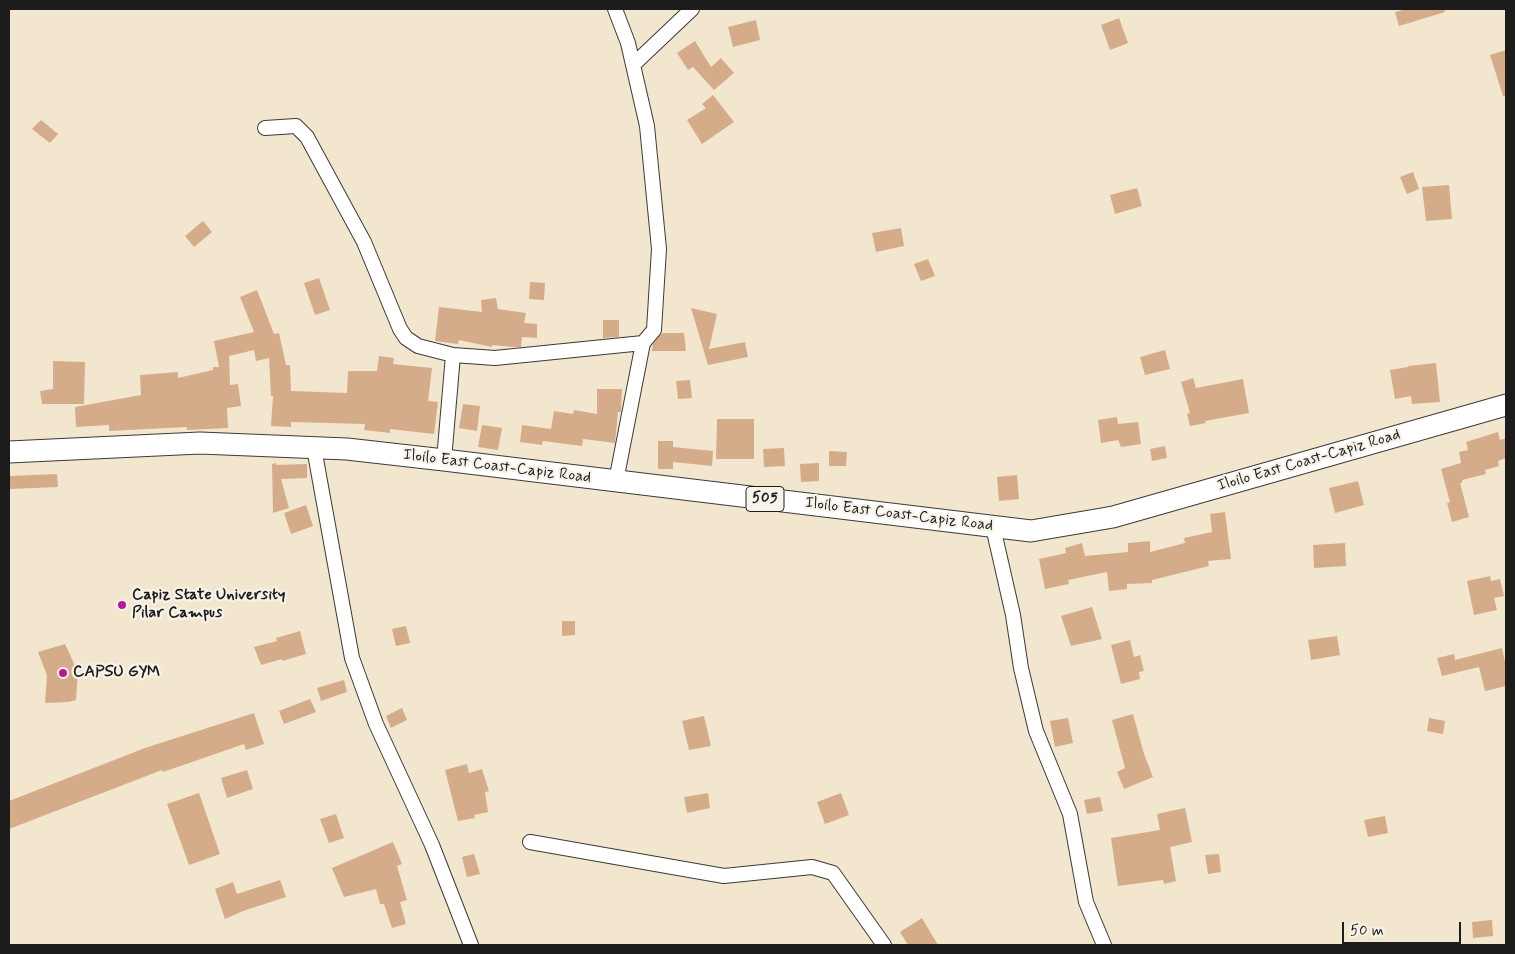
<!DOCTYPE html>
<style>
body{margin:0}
#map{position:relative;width:1515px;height:954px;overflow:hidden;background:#f3e6ce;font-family:Mynerve,sans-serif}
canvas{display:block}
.frame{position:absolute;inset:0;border:10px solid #1c1c1c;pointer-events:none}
.scale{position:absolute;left:1342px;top:922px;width:119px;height:22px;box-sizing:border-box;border:2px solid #1c1c1c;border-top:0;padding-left:6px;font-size:15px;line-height:18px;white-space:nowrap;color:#1c1c1c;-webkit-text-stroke:4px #f7f3e8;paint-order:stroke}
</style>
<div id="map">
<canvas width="1515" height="954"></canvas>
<div class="frame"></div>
<div class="scale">50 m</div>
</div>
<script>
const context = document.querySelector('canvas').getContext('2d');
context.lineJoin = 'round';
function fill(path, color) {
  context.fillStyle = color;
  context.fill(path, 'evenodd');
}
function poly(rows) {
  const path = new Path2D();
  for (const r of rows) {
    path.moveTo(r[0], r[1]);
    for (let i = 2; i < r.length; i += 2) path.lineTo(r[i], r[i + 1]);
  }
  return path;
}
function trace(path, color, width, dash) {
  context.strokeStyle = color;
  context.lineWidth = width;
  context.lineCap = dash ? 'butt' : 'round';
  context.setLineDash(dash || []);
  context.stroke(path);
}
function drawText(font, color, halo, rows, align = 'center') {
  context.font = font + ' Mynerve,sans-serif';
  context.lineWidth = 4.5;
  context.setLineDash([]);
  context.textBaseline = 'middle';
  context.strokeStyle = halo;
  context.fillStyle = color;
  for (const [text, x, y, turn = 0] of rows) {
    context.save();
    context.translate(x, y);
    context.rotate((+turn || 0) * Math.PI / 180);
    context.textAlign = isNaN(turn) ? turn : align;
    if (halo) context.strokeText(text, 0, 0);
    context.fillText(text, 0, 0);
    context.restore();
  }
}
fill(poly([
 [1407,9,1444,9,1445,12,1399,26,1395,12],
 [1119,18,1128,43,1110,50,1101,25],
 [756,20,760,40,733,47,728,27],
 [695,41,711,67,721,58,734,73,714,90,693,67,688,70,677,53],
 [1506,50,1506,96,1503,96,1490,55],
 [713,95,734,122,702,144,687,120,706,108,702,104],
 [41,120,58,134,50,143,32,129],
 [1413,172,1419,189,1407,194,1400,177],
 [1449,185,1452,219,1426,221,1422,187],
 [1137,188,1142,206,1115,214,1110,195],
 [203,221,212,232,194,247,185,236],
 [901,228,904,246,876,252,872,233],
 [928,259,935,276,921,281,914,264],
 [319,278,330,310,315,315,304,283],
 [530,282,545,283,544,300,529,299],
 [257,290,274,334,279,333,286,365,290,365,291,391,347,393,348,371,377,371,379,356,394,358,393,364,432,368,428,401,438,402,434,434,390,429,390,433,364,430,365,424,291,422,291,427,271,426,273,396,271,396,269,358,256,361,254,350,229,356,230,385,238,384,241,406,227,408,228,428,187,430,187,427,109,431,109,425,76,427,75,407,141,395,140,375,178,372,178,378,213,370,213,367,219,367,214,341,254,332,240,297],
 [496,298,498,309,526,313,524,323,537,324,537,338,522,337,521,347,513,347,492,345,492,347,459,340,458,344,435,341,439,307,482,312,481,300],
 [691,308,717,314,709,349,745,342,748,357,708,365],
 [603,320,619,320,619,337,603,338],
 [662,333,684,333,686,351,652,351,653,344],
 [1165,350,1170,369,1145,375,1140,357],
 [53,361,85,362,84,404,42,404,40,391,53,389],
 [1436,363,1440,402,1412,404,1411,396,1395,399,1390,370,1408,367,1408,366],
 [1193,378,1196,388,1243,379,1249,413,1205,421,1206,423,1190,426,1187,414,1190,413,1181,382],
 [690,380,692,398,678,399,676,381],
 [597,389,622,389,621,408,621,412,618,412,615,443,583,439,582,446,543,441,542,445,520,442,522,425,551,429,554,411,573,414,574,410,597,414],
 [463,404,480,406,477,431,459,428],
 [1117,417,1118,424,1138,422,1141,444,1121,447,1118,440,1101,443,1098,420],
 [717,419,754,419,754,459,716,459],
 [482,425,502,428,498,450,478,447],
 [1498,432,1500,440,1506,438,1506,458,1498,461,1499,466,1485,470,1486,474,1462,480,1462,483,1460,483,1469,517,1452,522,1447,503,1450,502,1441,469,1461,463,1459,452,1468,450,1466,442],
 [658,441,673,441,673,447,713,451,712,466,673,462,673,469,658,469],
 [1165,446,1167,458,1152,461,1150,449],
 [784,448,785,466,764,467,763,449],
 [829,451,847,452,846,466,829,466],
 [276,463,276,465,307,464,307,478,281,479,289,508,273,513,272,464],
 [819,463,819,481,801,482,800,464],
 [57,474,58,487,10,489,10,476],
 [1017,475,1019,499,999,501,997,477],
 [1358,481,1364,505,1335,513,1329,488],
 [306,505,313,526,291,534,284,513],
 [1225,512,1231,559,1208,561,1209,566,1152,580,1152,583,1127,584,1127,589,1109,591,1107,572,1068,580,1069,584,1045,589,1039,559,1066,553,1065,548,1082,543,1085,556,1128,552,1128,543,1150,541,1150,552,1185,543,1184,538,1212,532,1210,514],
 [1345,543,1346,566,1314,568,1313,545],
 [1490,576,1491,581,1500,579,1504,596,1494,598,1497,610,1474,615,1467,581],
 [1092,607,1102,639,1071,646,1061,616],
 [562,621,575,621,575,635,562,636],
 [406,626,410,643,396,646,392,629],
 [300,631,306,654,282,661,282,659,261,665,254,647,277,641,276,638],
 [1337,636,1340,655,1311,660,1308,640],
 [1130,640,1134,657,1140,655,1144,671,1139,672,1140,679,1121,684,1111,645],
 [65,644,78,672,76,700,68,702,45,703,47,675,38,652],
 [1502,648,1506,666,1506,686,1485,691,1479,667,1442,676,1437,658,1454,654,1455,660],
 [344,680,347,692,321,701,317,688],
 [310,699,316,712,284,724,279,711],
 [402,708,407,720,391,728,386,716],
 [254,713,264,744,246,750,244,744,163,772,162,770,9,829,9,801,145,748],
 [1133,714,1144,754,1153,777,1124,789,1117,772,1125,768,1112,720],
 [704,716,711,746,689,750,682,721],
 [1068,718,1073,743,1055,747,1050,721],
 [1429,718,1445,721,1443,734,1427,731],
 [467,764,469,773,482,769,489,791,485,792,488,812,474,815,475,818,458,821,445,770],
 [247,770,253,789,227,798,221,778],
 [199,793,220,854,189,865,167,804],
 [708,793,710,808,687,813,684,797],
 [841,793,849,815,825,824,817,802],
 [1100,797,1103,811,1087,814,1084,800],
 [1185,808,1192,842,1170,847,1176,881,1164,884,1163,880,1118,886,1111,838,1160,830,1157,814],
 [336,814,344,838,329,843,320,819],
 [1385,816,1388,833,1368,837,1364,820],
 [393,842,402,864,397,866,407,900,400,902,406,924,392,928,384,904,380,904,376,889,344,897,332,868],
 [474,854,480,874,467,877,462,857],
 [1219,854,1221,872,1208,874,1205,855],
 [280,880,286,897,243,911,225,919,215,889,233,882,237,894],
 [922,918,938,945,908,945,900,932],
 [1492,920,1493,936,1473,938,1472,922]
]), '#d5ac8a');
const minor = poly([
 [633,65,692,9],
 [265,128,296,126,307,137,364,242,400,329,406,338,418,346,453,355],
 [314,448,352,658,376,724,432,845,471,945],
 [444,460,453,355,495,358,643,343,654,330,659,249,647,126,628,43,615,9],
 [616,481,643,343],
 [993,527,1013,615,1021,668,1036,731,1070,814,1086,902,1104,945],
 [530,842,724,876,812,867,833,873,884,945]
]);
const primary = poly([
 [9,452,200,443,347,449,444,460,1031,531,1113,517,1506,405]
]);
trace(minor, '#3c3a37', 16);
trace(primary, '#3c3a37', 23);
trace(minor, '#fff', 14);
trace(primary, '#fff', 21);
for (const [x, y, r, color] of [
 [122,605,5,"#b5179e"],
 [63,673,5,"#b5179e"]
]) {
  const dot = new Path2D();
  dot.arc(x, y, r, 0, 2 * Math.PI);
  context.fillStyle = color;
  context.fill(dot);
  trace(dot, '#f7f3e8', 2);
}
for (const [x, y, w] of [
 [765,499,38]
]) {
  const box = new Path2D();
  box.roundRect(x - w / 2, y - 12.5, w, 25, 4);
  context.fillStyle = '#f7f3e8';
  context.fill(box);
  trace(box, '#1c1c1c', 1);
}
drawText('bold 15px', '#1c1c1c', null, [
 ["505",765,499]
]);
drawText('16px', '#1c1c1c', '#f7f3e8', [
 ["Iloilo East Coast-Capiz Road",1309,461,-16],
 ["Iloilo East Coast-Capiz Road",497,467,7],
 ["Iloilo East Coast-Capiz Road",899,515,7]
]);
drawText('bold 16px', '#1c1c1c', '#f7f3e8', [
 ["Capiz State University",132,596],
 ["Pilar Campus",132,614],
 ["CAPSU GYM",73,673]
], 'left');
</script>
